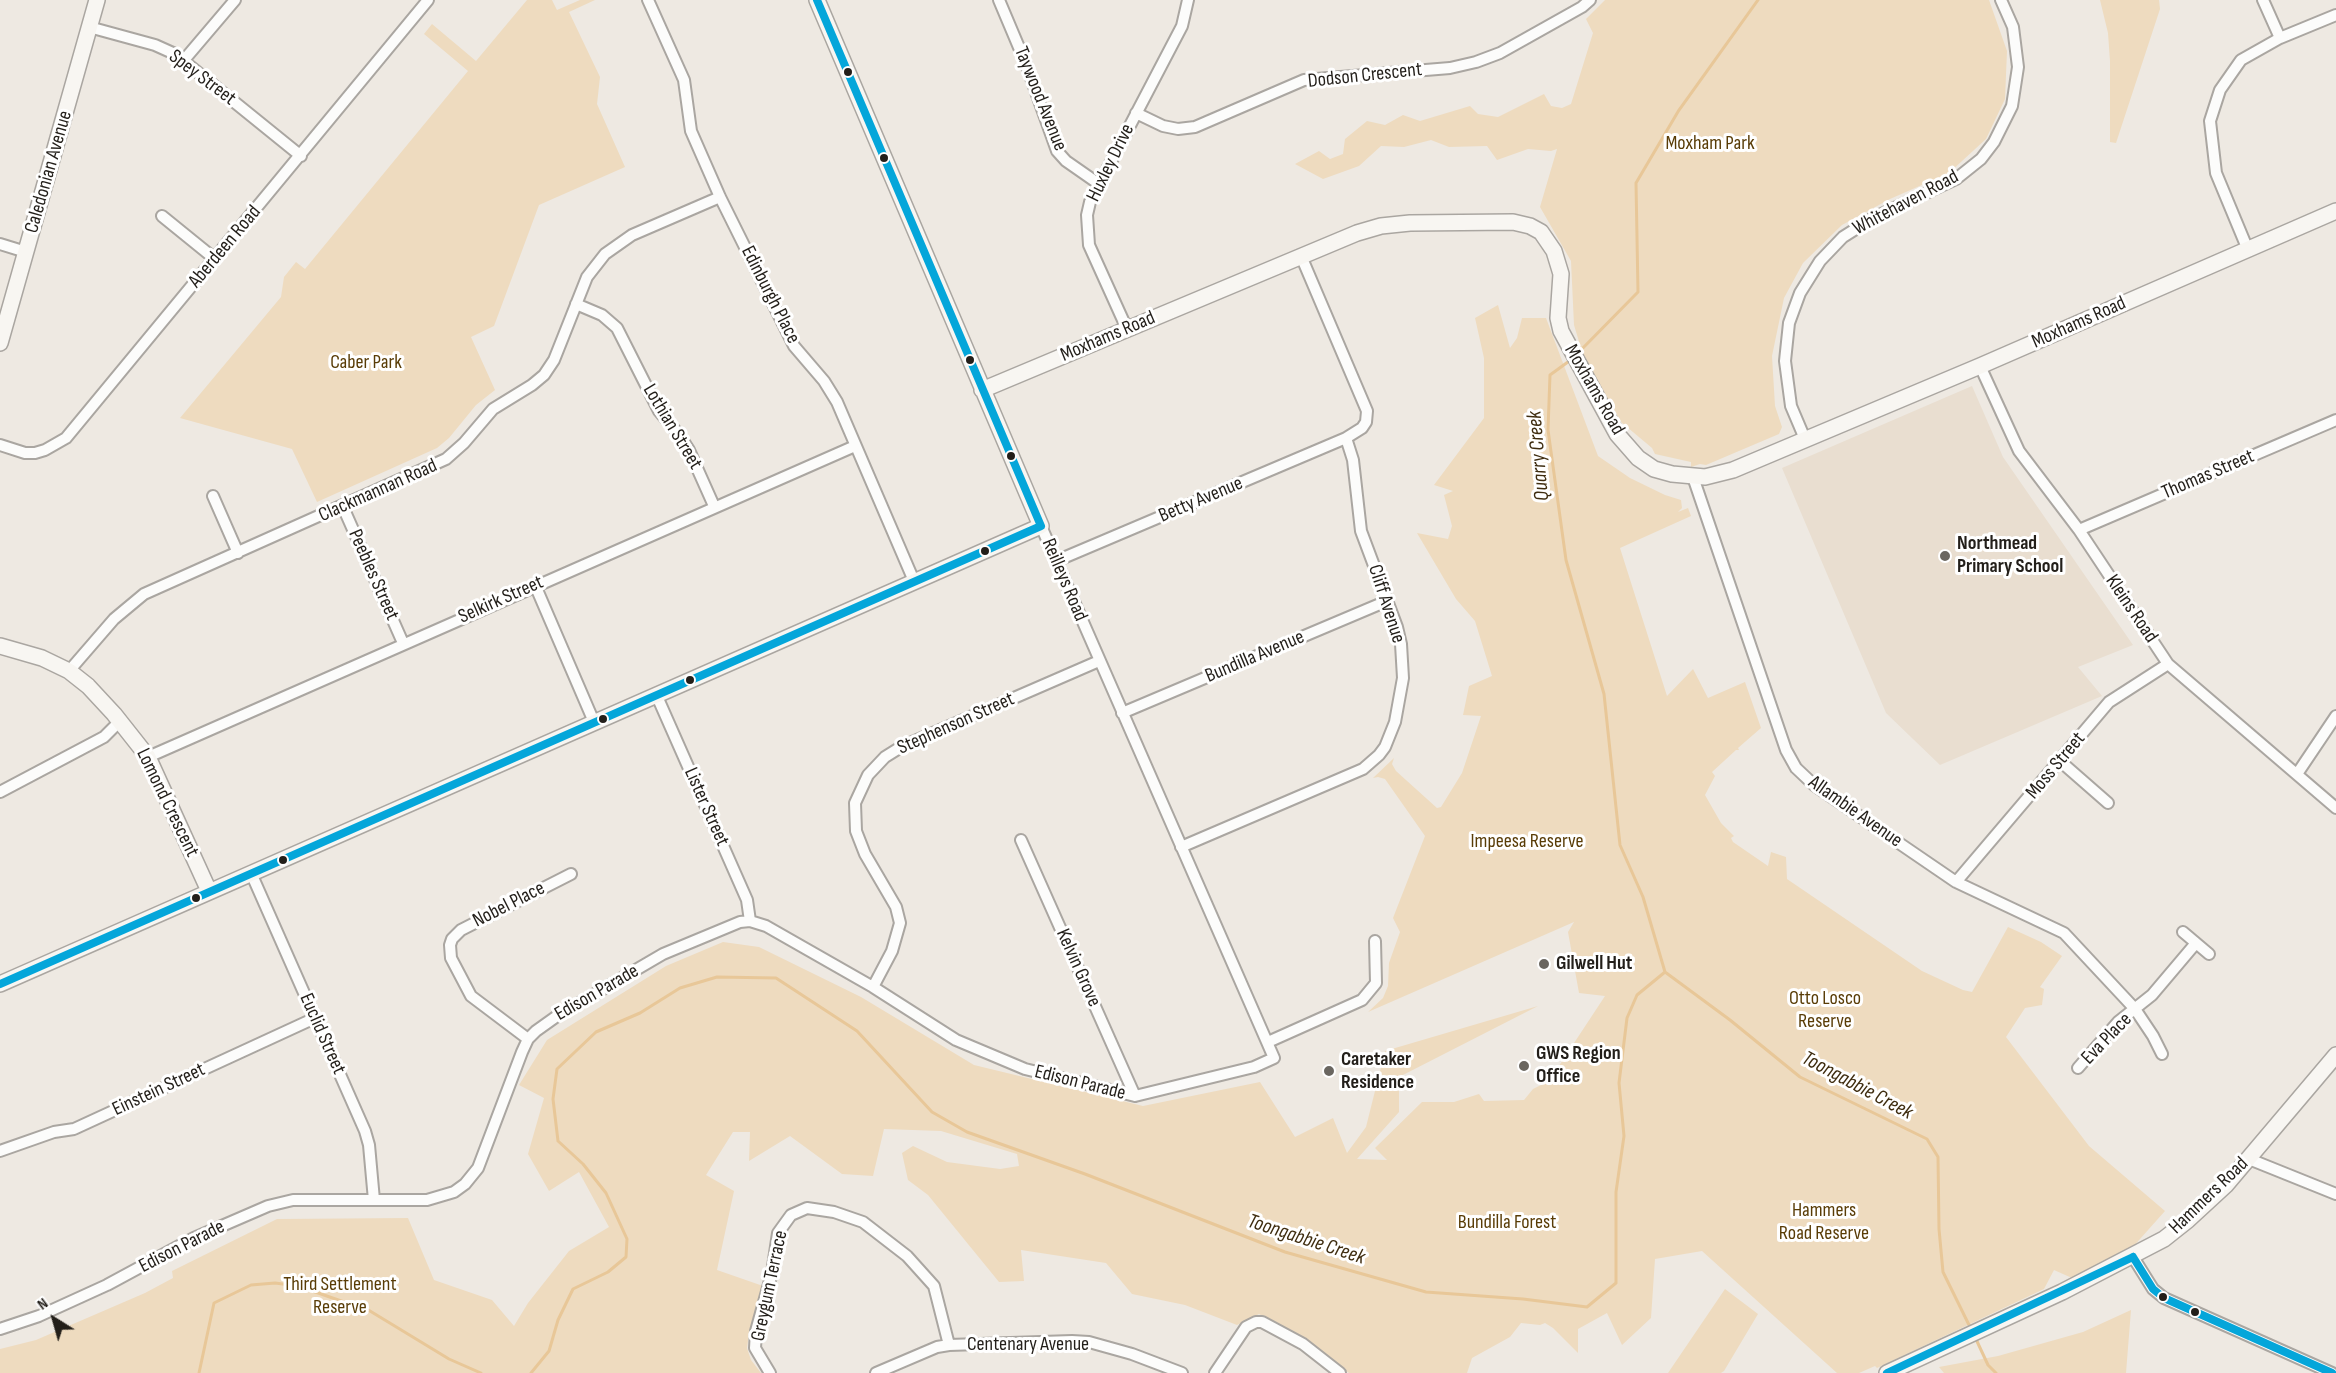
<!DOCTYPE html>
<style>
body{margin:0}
#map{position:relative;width:2336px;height:1373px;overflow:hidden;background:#eee9e2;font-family:"Sofia Sans Condensed",sans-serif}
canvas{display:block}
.north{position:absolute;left:24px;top:1289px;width:60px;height:60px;-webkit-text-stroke:4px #fff;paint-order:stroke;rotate:323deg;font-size:16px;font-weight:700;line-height:24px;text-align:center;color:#231f1a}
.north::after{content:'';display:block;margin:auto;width:21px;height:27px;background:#231f1a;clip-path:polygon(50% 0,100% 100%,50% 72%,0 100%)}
</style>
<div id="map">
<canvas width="2336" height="1373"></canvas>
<div class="north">N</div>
</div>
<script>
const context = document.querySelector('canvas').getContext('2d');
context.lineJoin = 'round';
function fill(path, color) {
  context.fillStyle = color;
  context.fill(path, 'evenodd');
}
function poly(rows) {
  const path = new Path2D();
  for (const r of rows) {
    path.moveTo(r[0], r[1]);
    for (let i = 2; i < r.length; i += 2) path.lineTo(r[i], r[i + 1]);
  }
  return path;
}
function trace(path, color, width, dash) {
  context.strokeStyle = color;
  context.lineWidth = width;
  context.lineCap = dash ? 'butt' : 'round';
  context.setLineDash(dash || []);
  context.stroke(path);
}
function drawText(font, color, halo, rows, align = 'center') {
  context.font = font + ' "Sofia Sans Condensed",sans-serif';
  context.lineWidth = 6;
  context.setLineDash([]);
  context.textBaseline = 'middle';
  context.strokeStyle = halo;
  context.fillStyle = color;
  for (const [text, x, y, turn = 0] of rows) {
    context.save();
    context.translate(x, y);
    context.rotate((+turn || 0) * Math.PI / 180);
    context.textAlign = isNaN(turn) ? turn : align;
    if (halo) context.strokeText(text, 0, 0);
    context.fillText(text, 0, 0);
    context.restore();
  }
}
fill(poly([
 [1972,386,2003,457,2133,645,2078,667,2102,696,1940,765,1886,713,1782,468]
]), '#e9ded0');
fill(poly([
 [527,0,552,0,557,10,580,0,595,0,569,12,600,77,597,104,625,167,539,205,494,326,471,337,495,390,476,405,449,438,437,448,317,502,292,449,180,418,281,297,284,277,296,262,305,269,468,71,424,34,432,24,476,61],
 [1605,0,1989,0,2007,51,2005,99,1986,139,1949,173,1890,199,1842,225,1803,263,1784,298,1772,356,1775,406,1782,427,1779,434,1706,465,1700,464,1691,467,1691,462,1655,454,1652,448,1621,422,1584,358,1574,325,1571,261,1540,207,1557,149,1551,151,1528,149,1497,160,1487,146,1449,147,1431,140,1404,147,1381,146,1359,166,1323,179,1295,164,1319,151,1330,159,1343,154,1345,139,1367,121,1385,125,1403,115,1420,121,1470,106,1478,114,1498,117,1544,94,1551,106,1562,108,1571,104,1593,33,1586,19],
 [2100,0,2159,0,2160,9,2116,143,2110,142,2110,61,2108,33],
 [1498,305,1510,348,1517,338,1522,318,1546,318,1598,456,1630,478,1665,495,1681,500,1682,508,1678,512,1688,508,1691,516,1620,548,1667,696,1693,669,1708,698,1745,682,1761,728,1738,748,1739,750,1736,750,1712,772,1715,776,1705,795,1721,823,1734,836,1731,838,1733,842,1768,866,1771,852,1786,857,1787,879,1922,971,1963,990,1972,992,2008,927,2041,942,2062,956,2040,987,2044,989,2042,1005,2025,1008,2006,1037,2089,1146,2165,1211,2132,1248,2094,1271,2072,1278,2054,1270,2044,1289,1877,1368,1875,1366,1859,1373,1837,1373,1702,1251,1655,1259,1651,1318,1622,1345,1607,1313,1578,1329,1578,1353,1553,1328,1545,1323,1540,1325,1521,1323,1510,1337,1472,1358,1467,1373,1349,1373,1300,1336,1259,1314,1237,1325,1185,1305,1132,1294,1106,1263,1021,1250,1024,1281,999,1282,928,1195,908,1180,902,1153,913,1146,947,1162,1000,1169,1019,1166,1017,1154,941,1131,884,1129,873,1176,842,1174,790,1136,749,1161,750,1132,733,1132,706,1175,734,1191,717,1270,763,1286,749,1333,747,1348,751,1360,761,1373,0,1373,0,1349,36,1340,145,1293,173,1278,172,1271,277,1219,408,1218,434,1280,492,1300,514,1326,528,1303,569,1251,609,1227,579,1172,549,1191,528,1154,544,1098,519,1085,547,1040,666,966,723,942,759,947,861,997,974,1065,1143,1106,1260,1082,1295,1137,1333,1118,1347,1153,1366,1127,1385,1051,1538,1006,1399,1077,1399,1112,1357,1159,1387,1160,1375,1148,1422,1102,1454,1102,1479,1094,1484,1101,1524,1100,1533,1089,1549,1081,1605,996,1579,993,1568,932,1574,922,1368,1012,1383,998,1388,986,1389,963,1400,932,1393,918,1425,836,1385,779,1378,777,1373,778,1394,758,1392,764,1396,771,1437,808,1441,807,1462,773,1481,716,1463,715,1469,686,1492,676,1475,621,1456,599,1417,533,1448,539,1452,526,1444,495,1453,491,1434,485,1484,418,1484,358,1475,318],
 [1725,1289,1758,1314,1724,1371,1721,1373,1668,1373],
 [2131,1310,2126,1373,1944,1373,1939,1367,1998,1356,2083,1332]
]), '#eedbbf');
trace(poly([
 [1579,352,1638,292,1636,183,1679,110,1758,0],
 [1572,359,1550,375,1548,430,1566,560,1604,694,1620,845,1643,897,1665,972],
 [1665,972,1730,1020,1800,1077,1927,1139,1938,1157,1939,1229,1943,1272,1971,1329],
 [1975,1337,1988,1365,1996,1373],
 [199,1373,214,1303,251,1285,275,1283,298,1286,370,1311,449,1359,481,1373],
 [531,1373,549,1351,558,1320,573,1289,608,1272,626,1257,627,1239,606,1193,583,1164,558,1141,553,1099,557,1069,596,1032,640,1013,680,988,717,977,776,978,857,1031,932,1112,967,1132,1085,1174,1285,1252,1426,1292,1523,1299,1587,1307,1616,1283,1616,1192,1624,1136,1619,1083,1627,1018,1637,995,1665,972]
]), '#e8c798', 3);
const street = poly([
 [648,0,684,80,691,131,720,197,794,346,824,381,837,402,914,581],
 [999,0,1026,64,1057,151,1066,161,1099,184],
 [2263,0,2280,38],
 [89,27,155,45,175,54,301,156],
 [184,60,235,0],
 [1136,113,1163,126,1178,129,1195,127,1304,80,1450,68,1476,62,1500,53,1582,7,1590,0],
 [162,216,215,259],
 [0,244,26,252],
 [2248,250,2216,173,2210,121,2220,90,2241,60,2280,38,2336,15],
 [576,304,602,315,617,328,659,411,680,436,689,450,714,506],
 [1127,329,1089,245,1087,215,1090,202,1182,26,1188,0],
 [1980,366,2019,451,2079,530,2168,664,2336,808],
 [1805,439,1791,406,1785,361,1789,323,1800,293,1820,261,1843,237,1873,218,1956,179,1981,159,1994,142,2012,106,2018,67,2013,27,2001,0],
 [0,445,25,453,35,453,45,450,66,438,428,0],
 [1693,477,1786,750,1796,768,1814,785,1956,882,2064,933,2135,1009,2153,1036,2162,1054],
 [213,496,238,553],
 [343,507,403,643],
 [2079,530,2336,420],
 [1056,561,1346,438],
 [535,585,594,722],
 [69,671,114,619,144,594,446,459,464,443,493,409,532,385,544,375,554,360,587,277,605,254,632,235,720,197],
 [656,694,747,900,750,921],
 [1122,713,1387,601],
 [148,757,855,446],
 [2060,761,2108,803],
 [2297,774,2336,716],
 [0,792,104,737,120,721],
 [1021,840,1135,1096],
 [1181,847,1363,769,1379,755,1385,747,1395,722,1403,678,1401,644,1397,627,1361,531,1353,460,1346,438,1362,428,1366,422,1367,411,1301,256],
 [251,873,365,1131,369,1145,374,1200],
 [1956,882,2109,702,2168,664],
 [2183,932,2209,954],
 [873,987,892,951,900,923,896,907,865,854,856,831,855,803,868,775,885,757,901,747,1099,661],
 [528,1039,471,996,451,958,450,945,452,939,461,930,571,874],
 [1268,1042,1362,1000,1376,983,1375,941],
 [2078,1068,2118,1022,2152,995,2196,943],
 [0,1151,54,1132,74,1129,315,1018],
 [2249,1159,2336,1194],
 [2133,1257,2153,1289,2164,1298,2332,1373],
 [0,1329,39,1316,107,1285,194,1238,268,1206,293,1200,427,1200,454,1192,465,1184,478,1168,522,1052,528,1039,536,1031,557,1016,663,954,740,922,750,921,766,926,873,987,956,1040,1025,1069,1135,1096,1254,1067,1274,1058,1041,526],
 [770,1373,755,1348,756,1331,772,1273,778,1233,791,1215,807,1208,834,1212,863,1222,907,1256,934,1286,949,1345],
 [876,1373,937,1347,949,1345,1072,1341,1089,1342,1132,1354,1182,1373],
 [1215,1373,1246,1327,1256,1322,1262,1322,1303,1344,1340,1373]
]);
const secondary = poly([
 [0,343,97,0],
 [982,390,1357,233,1381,226,1410,223,1513,222,1530,226,1541,232,1554,251,1561,274,1558,318,1561,331,1617,434,1638,458,1654,469,1672,474,1705,477,1733,470,1980,366,2336,211],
 [0,646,42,658,69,671,88,686,114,714,148,757,209,891],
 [0,984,1041,526,817,0],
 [1887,1373,2062,1292,2164,1239,2188,1220,2226,1185,2336,1055]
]);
trace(street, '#aaa6a1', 14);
trace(secondary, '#aaa6a1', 18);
trace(street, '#fcfcfb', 10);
trace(secondary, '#f8f6f2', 15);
trace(poly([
 [817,0,1041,526],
 [0,984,1041,526],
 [2133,1257,2153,1289,2164,1298,2332,1373],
 [1887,1373,2133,1257]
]), '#04a6da', 8);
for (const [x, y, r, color] of [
 [848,72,5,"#231f1a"],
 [884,158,5,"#231f1a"],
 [970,360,5,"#231f1a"],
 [1011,456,5,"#231f1a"],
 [985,551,5,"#231f1a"],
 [1945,556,6,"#6a6660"],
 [690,680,5,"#231f1a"],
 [603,719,5,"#231f1a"],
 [283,860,5,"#231f1a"],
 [196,898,5,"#231f1a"],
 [1544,964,6,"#6a6660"],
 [1524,1066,6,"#6a6660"],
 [1329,1071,6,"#6a6660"],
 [2163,1297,5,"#231f1a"],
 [2195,1312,5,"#231f1a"]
]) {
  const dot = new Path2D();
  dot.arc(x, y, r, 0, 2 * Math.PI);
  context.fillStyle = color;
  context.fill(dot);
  trace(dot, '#fff', 2);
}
drawText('20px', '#231f1a', '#fff', [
 ["Dodson Crescent",1365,76,-6],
 ["Spey Street",202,78,37],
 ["Taywood Avenue",1040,99,68],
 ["Huxley Drive",1111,163,-64],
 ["Caledonian Avenue",49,172,-74],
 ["Whitehaven Road",1906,203,-28],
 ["Aberdeen Road",225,247,-50],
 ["Edinburgh Place",770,295,63],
 ["Moxhams Road",2079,323,-24],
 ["Moxhams Road",1108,337,-23],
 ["Moxhams Road",1594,390,60],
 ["Lothian Street",672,427,59],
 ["Thomas Street",2208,475,-23],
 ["Clackmannan Road",378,491,-24],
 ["Betty Avenue",1201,500,-23],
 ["Peebles Street",373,575,66],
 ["Reilleys Road",1064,580,67],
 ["Selkirk Street",501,600,-24],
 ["Cliff Avenue",1386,604,72],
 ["Kleins Road",2131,609,56],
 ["Bundilla Avenue",1255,657,-23],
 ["Stephenson Street",956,724,-24],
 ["Moss Street",2056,766,-50],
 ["Lomond Crescent",167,803,64],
 ["Lister Street",706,807,66],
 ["Allambie Avenue",1855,812,35],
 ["Nobel Place",509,905,-27],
 ["Kelvin Grove",1078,968,66],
 ["Edison Parade",597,993,-30],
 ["Euclid Street",322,1034,66],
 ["Eva Place",2107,1039,-46],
 ["Edison Parade",1080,1083,14],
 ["Einstein Street",159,1090,-25],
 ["Hammers Road",2209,1196,-44],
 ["Edison Parade",182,1247,-27],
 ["Greygum Terrace",770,1286,-78],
 ["Centenary Avenue",1028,1345]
]);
drawText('20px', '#593c06', '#fff', [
 ["Moxham Park",1710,144],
 ["Caber Park",366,363],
 ["Impeesa Reserve",1527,842],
 ["Otto Losco",1825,999],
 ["Reserve",1825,1022],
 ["Hammers",1824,1211],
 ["Road Reserve",1824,1234],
 ["Bundilla Forest",1507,1223],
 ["Third Settlement",340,1285],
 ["Reserve",340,1308]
]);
drawText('bold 20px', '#231f1a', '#fff', [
 ["Northmead",1957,544],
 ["Primary School",1957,567],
 ["Gilwell Hut",1556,964],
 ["GWS Region",1536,1054],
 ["Office",1536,1077],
 ["Caretaker",1341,1060],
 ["Residence",1341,1083]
], 'left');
drawText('italic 21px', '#3f2d10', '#fff', [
 ["Quarry Creek",1539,456,-95],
 ["Toongabbie Creek",1857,1086,28],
 ["Toongabbie Creek",1306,1240,18]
]);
</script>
